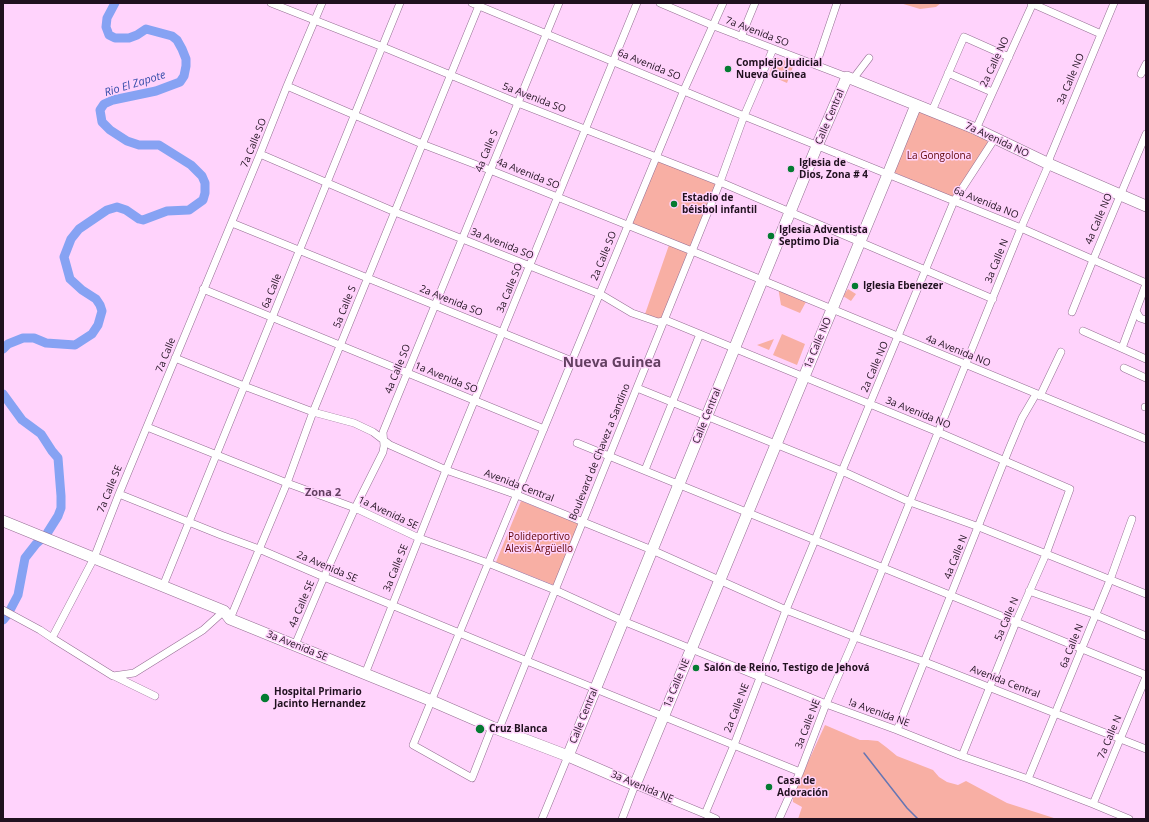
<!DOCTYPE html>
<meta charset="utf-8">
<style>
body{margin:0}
#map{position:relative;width:1149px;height:822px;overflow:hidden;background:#ffd3fc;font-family:"Open Sans",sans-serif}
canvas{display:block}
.frame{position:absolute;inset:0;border:4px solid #20111f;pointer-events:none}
</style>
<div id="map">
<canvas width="1149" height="822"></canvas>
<div class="frame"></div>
</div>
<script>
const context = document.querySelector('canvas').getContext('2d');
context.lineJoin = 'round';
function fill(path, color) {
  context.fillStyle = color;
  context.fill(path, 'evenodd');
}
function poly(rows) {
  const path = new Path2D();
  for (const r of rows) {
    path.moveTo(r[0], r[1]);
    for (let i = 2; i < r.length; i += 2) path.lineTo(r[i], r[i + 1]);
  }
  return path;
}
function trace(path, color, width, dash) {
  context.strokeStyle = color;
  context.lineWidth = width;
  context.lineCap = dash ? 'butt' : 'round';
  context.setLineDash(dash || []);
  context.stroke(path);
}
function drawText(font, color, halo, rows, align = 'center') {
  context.font = font + ' "Open Sans",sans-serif';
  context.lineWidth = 3;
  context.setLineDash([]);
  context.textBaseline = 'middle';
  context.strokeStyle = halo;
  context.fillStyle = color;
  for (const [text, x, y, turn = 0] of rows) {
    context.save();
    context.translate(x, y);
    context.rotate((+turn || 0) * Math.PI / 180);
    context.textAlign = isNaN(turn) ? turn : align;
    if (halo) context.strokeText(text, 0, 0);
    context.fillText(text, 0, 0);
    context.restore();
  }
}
fill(poly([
 [900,3,941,3,936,7,920,9],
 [775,57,794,64,787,83,769,75],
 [919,111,984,138,987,140,988,143,956,195,952,197,893,172],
 [657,159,717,184,691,248,631,224],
 [669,245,689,253,663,317,659,320,644,317],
 [778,287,807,300,800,313,781,305],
 [848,289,856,294,851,301,843,296],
 [782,334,805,344,797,365,773,355],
 [774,339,769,350,757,345],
 [521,501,581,525,556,586,496,562],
 [825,725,860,740,868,740,878,741,886,747,897,756,933,770,939,777,947,782,958,785,966,781,1007,803,1057,819,798,819,802,807,793,802,793,797,808,762]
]), '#f8afa4');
trace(poly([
 [864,753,907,808,918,819]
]), '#6776b3', 1.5);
trace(poly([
 [3,349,8,344,23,338,34,338,46,343,75,345,92,334,98,325,102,311,100,305,96,299,82,290,70,279,64,257,71,239,79,229,107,210,117,207,126,210,139,219,143,220,167,211,189,210,203,200,205,193,205,183,202,176,191,165,159,145,139,145,127,141,110,130,102,122,100,110,104,104,113,100,156,91,180,82,184,76,186,66,186,59,182,49,177,40,172,36,146,29,137,35,129,38,115,38,109,35,106,27,107,18,115,3],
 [3,394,22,420,41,434,52,451,58,458,61,496,61,508,58,516,46,535,36,544,25,558,18,595,8,614,3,620]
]), '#86a2f3', 9);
const minor = poly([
 [271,3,383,47,518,103,720,182,993,299],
 [472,3,744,116,1021,228,1146,283],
 [660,3,714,26,847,77],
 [1031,3,1101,34],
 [741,37,755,3],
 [816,65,837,3],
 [948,73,992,92],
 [1141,74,1146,64],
 [853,79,869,58],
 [287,86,422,144,490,170,692,251,1146,439],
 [932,111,964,37,1009,57],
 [976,129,1033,3],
 [260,154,395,212,600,294,632,313,658,322,664,321,668,321,938,432,1070,489,1046,554,1016,622,962,756],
 [232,223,572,361],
 [203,289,544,429],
 [1136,311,1140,318,1146,320],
 [1072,312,1093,260,1146,134],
 [1083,331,1146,359],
 [1122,348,1146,284],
 [175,358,244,386,313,412,354,423,373,432,390,445,446,470,517,495,652,550,786,610,855,637,925,662,1146,749],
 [1124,368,1146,378],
 [637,388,842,471,910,502,979,527,1146,594],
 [1040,396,1061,352],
 [1145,407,1146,407],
 [147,427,287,483,355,508,419,538,488,563,555,590,623,621,826,704,897,730,962,756,1028,779,1093,804,1129,819],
 [577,443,1146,675],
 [645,470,700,334],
 [119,494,221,535,259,549,324,577,527,661,800,772],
 [163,586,400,3],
 [1029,591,1096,615,1146,636],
 [3,610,40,630,52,638,113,676,134,673,203,630,224,611],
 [230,619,287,483,313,412,480,3],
 [52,638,94,558,119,494,260,154,287,86,322,3],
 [295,645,324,577,355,508,383,452,384,446,383,432,559,3],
 [365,674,446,470,637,3],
 [114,676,155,696],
 [492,727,472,778,413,745,684,90,723,3],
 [499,729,720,182,744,116,773,49],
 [897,730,1009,449,1022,418,1036,394],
 [1028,779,1110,580,1132,519],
 [1093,804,1146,677],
 [705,814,734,745,786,610,815,540,842,471,954,201,995,138],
 [542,819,568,756],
 [622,819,635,785,705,814,716,819],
 [779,819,800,772,826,704,855,637,1021,228,1049,164,1050,157,1114,3]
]);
const highway = poly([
 [3,521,224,611,230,619,432,701,492,727,568,756,635,785,888,174,916,105],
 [568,756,817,146,847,77,976,129,1049,164,1146,206]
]);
trace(minor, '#956e93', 8);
trace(highway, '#956e93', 12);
trace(minor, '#fff', 7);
trace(highway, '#fff', 11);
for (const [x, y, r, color] of [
 [728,69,4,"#047b32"],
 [791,169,4,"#047b32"],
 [674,204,4,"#047b32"],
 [771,236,4,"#047b32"],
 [855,286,4,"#047b32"],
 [696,668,4,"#047b32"],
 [265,698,5,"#047b32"],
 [480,729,5,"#047b32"],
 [769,787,4,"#047b32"]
]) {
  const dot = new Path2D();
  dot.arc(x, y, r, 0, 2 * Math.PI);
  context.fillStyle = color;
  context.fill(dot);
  trace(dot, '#ffd3fc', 1.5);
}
drawText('10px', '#20111f', '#ffd3fc', [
 ["7a Avenida SO",757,32,21],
 ["2a Calle NO",995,62,-65],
 ["6a Avenida SO",649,65,22],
 ["3a Calle NO",1071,79,-67],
 ["5a Avenida SO",534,98,21],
 ["Calle Central",830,117,-67],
 ["7a Avenida NO",997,140,25],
 ["7a Calle SO",254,143,-68],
 ["4a Calle S",487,151,-68],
 ["4a Avenida SO",528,174,22],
 ["6a Avenida NO",986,203,22],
 ["4a Calle NO",1099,219,-67],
 ["3a Avenida SO",502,244,22],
 ["2a Calle SO",604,256,-68],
 ["3a Calle N",997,261,-68],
 ["3a Calle SO",510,288,-68],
 ["6a Calle",272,291,-68],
 ["2a Avenida SO",451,301,22],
 ["5a Calle S",345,307,-68],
 ["1a Calle NO",818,343,-67],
 ["4a Avenida NO",958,351,22],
 ["7a Calle",166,355,-68],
 ["2a Calle NO",875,367,-67],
 ["4a Calle SO",398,369,-68],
 ["1a Avenida SO",446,378,22],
 ["3a Avenida NO",918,413,22],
 ["Calle Central",707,416,-68],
 ["Boulevard de Chavez a Sandino",600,452,-68],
 ["Avenida Central",519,486,21],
 ["7a Calle SE",110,489,-68],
 ["1a Avenida SE",388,513,25],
 ["4a Calle N",956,557,-68],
 ["2a Avenida SE",327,567,23],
 ["3a Calle SE",396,568,-68],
 ["4a Calle SE",302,604,-67],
 ["5a Calle N",1007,619,-67],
 ["3a Avenida SE",297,646,22],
 ["6a Calle N",1072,646,-68],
 ["Avenida Central",1005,682,21],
 ["1a Calle NE",677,683,-67],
 ["2a Calle NE",737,708,-69],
 ["!a Avenida NE",879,713,20],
 ["Calle Central",584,716,-68],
 ["3a Calle NE",808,724,-69],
 ["7a Calle N",1110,737,-67],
 ["3a Avenida NE",642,787,23]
]);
drawText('bold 10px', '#20111f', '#ffd3fc', [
 ["Complejo Judicial",736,63],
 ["Nueva Guinea",736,75],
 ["Iglesia de",799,163],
 ["Dios, Zona # 4",799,175],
 ["Estadio de",682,198],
 ["béisbol infantil",682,210],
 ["Iglesia Adventista",779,230],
 ["Septimo Dia",779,242],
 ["Iglesia Ebenezer",863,286],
 ["Salón de Reino, Testigo de Jehová",704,668],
 ["Hospital Primario",274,692],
 ["Jacinto Hernandez",274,704],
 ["Cruz Blanca",489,729],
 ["Casa de",777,781],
 ["Adoración",777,793]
], 'left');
drawText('10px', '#5f0404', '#ffd3fc', [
 ["La Gongolona",939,156],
 ["Polideportivo",539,537],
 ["Alexis Argüello",539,549]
]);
drawText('italic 11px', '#344ca9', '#ffd3fc', [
 ["Rio El Zapote",135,84,-17]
]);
drawText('bold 11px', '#633f61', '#ffd3fc', [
 ["Zona 2",323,493]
]);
drawText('bold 14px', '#633f61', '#ffd3fc', [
 ["Nueva Guinea",612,363]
]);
</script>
